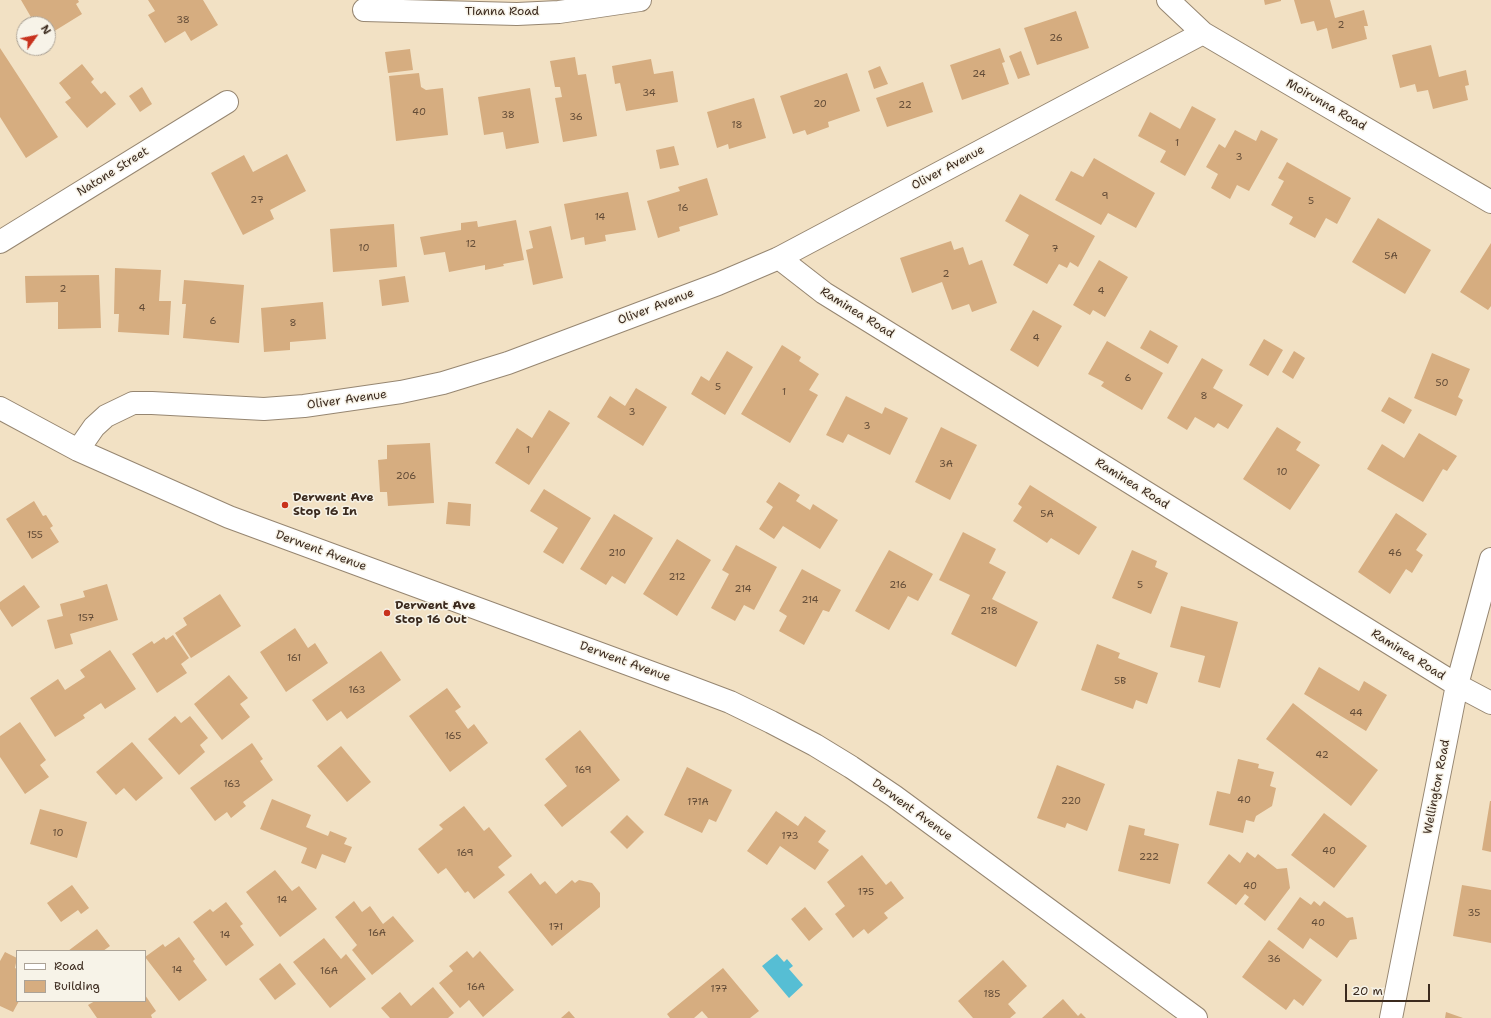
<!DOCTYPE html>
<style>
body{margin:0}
#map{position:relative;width:1491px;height:1018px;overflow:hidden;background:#f2e1c4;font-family:"Shantell Sans",sans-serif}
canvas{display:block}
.legend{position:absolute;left:16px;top:950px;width:130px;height:52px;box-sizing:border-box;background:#f7f3e8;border:1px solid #aca397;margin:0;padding:5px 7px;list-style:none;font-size:12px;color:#3b2a1e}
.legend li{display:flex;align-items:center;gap:8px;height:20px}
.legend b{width:20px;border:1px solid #aca397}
.north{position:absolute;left:16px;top:16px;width:40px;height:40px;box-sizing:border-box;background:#f7f3e8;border:1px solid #aca397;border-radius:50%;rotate:57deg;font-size:11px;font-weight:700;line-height:16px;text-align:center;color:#3b2a1e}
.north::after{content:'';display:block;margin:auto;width:14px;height:18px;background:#c8321e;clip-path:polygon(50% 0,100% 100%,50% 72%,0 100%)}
.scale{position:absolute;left:1345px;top:984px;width:85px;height:18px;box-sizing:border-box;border:2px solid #3b2a1e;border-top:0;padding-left:5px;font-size:12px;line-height:14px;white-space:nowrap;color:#3b2a1e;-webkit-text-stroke:3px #f7f3e8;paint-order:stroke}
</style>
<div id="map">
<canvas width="1491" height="1018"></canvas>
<ul class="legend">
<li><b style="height:5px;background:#fff"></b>Road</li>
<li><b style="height:11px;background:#d6ad80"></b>Building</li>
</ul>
<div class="north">N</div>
<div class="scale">20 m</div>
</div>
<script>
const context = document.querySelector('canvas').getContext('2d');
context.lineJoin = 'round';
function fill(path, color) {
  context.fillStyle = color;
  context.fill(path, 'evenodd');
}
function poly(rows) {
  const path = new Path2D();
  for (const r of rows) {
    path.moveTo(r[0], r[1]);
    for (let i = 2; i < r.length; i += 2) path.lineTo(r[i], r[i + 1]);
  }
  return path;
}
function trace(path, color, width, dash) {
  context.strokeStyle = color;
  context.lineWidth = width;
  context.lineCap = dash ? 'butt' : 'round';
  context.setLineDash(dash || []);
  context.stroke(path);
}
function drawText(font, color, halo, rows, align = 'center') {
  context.font = font + ' "Shantell Sans",sans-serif';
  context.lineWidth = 3;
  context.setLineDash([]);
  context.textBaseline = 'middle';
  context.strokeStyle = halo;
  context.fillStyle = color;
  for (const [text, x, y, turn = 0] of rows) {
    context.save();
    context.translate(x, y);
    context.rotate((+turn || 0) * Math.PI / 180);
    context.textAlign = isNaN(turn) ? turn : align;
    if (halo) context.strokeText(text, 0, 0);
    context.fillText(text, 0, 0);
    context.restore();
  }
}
fill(poly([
 [777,954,784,962,787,959,793,966,789,969,803,985,789,998,762,966]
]), '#56bed4');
fill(poly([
 [21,0,78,0,79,2,76,4,82,14,48,35,48,24,35,24],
 [148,0,203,0,218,25,191,41,185,31,165,43,148,15,155,11],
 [1264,0,1281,0,1281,1,1265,5],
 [1294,0,1330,0,1335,18,1364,10,1368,26,1364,26,1367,39,1332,49,1327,28,1317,31,1314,21,1301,24],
 [1076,11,1089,48,1037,65,1024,28],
 [1431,45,1439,77,1466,70,1469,85,1465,86,1468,100,1433,109,1428,90,1417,92,1415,84,1400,88,1392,55],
 [0,48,58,137,26,158,0,117],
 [1000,48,1005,62,1002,63,1009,84,962,100,950,65],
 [410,49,413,70,388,73,385,52],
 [1021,51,1030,75,1018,79,1009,56],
 [575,57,578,75,586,74,597,136,563,142,555,98,562,97,560,87,555,87,550,61],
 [651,59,654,74,673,71,678,102,626,111,620,83,615,84,612,66],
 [82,64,94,79,91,82,101,94,105,91,116,104,87,128,65,102,71,98,59,83],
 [880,66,888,84,874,89,868,71],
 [419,73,421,87,426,90,443,88,448,135,396,141,389,76],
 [847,73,860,111,828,122,829,127,807,135,805,130,793,134,780,96],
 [923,82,933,112,887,127,876,98],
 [142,87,152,104,140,112,129,96],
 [530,88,539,143,506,149,503,132,484,135,478,97],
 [754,98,766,138,729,149,728,144,717,148,707,112],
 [1192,106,1216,119,1185,176,1160,162,1166,151,1138,136,1150,112,1180,129],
 [1235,130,1256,141,1261,130,1278,139,1249,191,1237,185,1230,199,1211,188,1218,174,1206,167,1219,144,1225,148],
 [674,146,679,165,660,169,656,150],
 [287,154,306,191,270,210,274,219,243,235,211,173,244,155,253,172],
 [1094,158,1155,193,1136,228,1108,213,1101,225,1055,200,1071,171,1083,177],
 [1287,162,1351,198,1337,224,1326,218,1315,238,1289,224,1293,217,1271,205,1284,181,1278,178],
 [707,178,718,215,679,227,680,231,658,238,647,201,680,191,678,187],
 [628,192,636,230,605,235,606,241,585,245,584,237,571,240,564,204],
 [1020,194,1095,236,1078,267,1070,262,1067,268,1059,264,1047,284,1013,265,1029,235,1005,221],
 [1378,218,1431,250,1405,294,1352,262],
 [516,220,524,260,503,264,504,266,485,270,485,265,449,272,445,252,424,255,420,237,461,230,461,223,477,221,478,227],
 [394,224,397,267,333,272,330,229],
 [551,226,563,278,533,285,526,250,533,248,529,231],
 [951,241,954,250,963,247,969,265,982,260,997,303,972,312,969,304,952,310,942,282,912,293,900,258],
 [1491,243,1491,306,1488,310,1460,292],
 [1099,260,1128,277,1105,317,1093,310,1090,315,1073,305],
 [115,268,161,270,159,301,171,301,169,335,118,332,119,314,114,314],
 [99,275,101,328,58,329,58,302,26,303,25,276],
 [405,276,409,302,382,306,379,280],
 [184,280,244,285,239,343,183,338,186,304,182,304],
 [323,302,326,339,290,342,290,350,264,352,261,308],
 [1033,310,1062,326,1038,367,1010,350],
 [1150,330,1178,346,1168,364,1140,348],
 [1264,339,1283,350,1268,376,1249,365],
 [1107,341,1163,373,1142,410,1101,386,1104,382,1088,374],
 [782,345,801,357,799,361,819,374,809,390,818,395,790,443,741,414],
 [727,351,753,367,725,415,691,394,701,376,709,381],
 [1294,351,1305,358,1293,379,1282,372],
 [1432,353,1470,369,1458,397,1463,400,1456,416,1414,398],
 [1202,358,1223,370,1213,388,1243,405,1228,429,1218,423,1214,428,1195,417,1187,430,1167,418],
 [636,388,667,407,643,446,597,417,610,396,625,406],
 [846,396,882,414,885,407,908,418,890,455,848,434,843,443,826,435],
 [1389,397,1412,410,1404,424,1381,411],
 [549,410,570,423,529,485,495,463,517,428,532,438],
 [941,427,977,445,950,500,915,482],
 [1277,427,1301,442,1296,450,1320,465,1290,510,1243,479],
 [1419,433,1457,456,1447,471,1443,469,1423,502,1367,469,1382,444,1404,458],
 [430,443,434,503,388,506,387,492,380,492,378,460,387,459,387,445],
 [779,482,800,495,796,501,810,510,813,504,838,520,820,549,783,526,774,539,759,529,773,507,766,502],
 [1030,485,1097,527,1079,555,1051,538,1047,543,1013,521,1022,507,1018,504],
 [544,489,591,518,563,564,543,552,558,528,530,511],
 [34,501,43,516,46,515,53,526,50,528,59,542,32,559,6,519],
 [448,502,471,504,470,526,446,524],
 [1396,513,1427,534,1416,550,1423,555,1412,573,1406,569,1390,594,1358,572],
 [614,514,653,538,625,584,612,576,606,585,580,569],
 [963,532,996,549,989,563,1006,572,992,599,1038,622,1016,667,951,634,970,595,939,580],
 [677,539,711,560,677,616,643,594],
 [736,545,777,567,754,610,744,605,735,621,711,608,729,574,722,570],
 [889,550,933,574,918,601,908,596,889,630,855,611],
 [1132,550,1157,561,1155,567,1168,573,1151,614,1112,598],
 [802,569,841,590,829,612,823,610,804,645,779,631,787,616,779,611],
 [107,584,118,620,70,634,73,644,55,649,47,620,63,616,60,604,85,597,83,591],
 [24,585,40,607,12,627,0,609,0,602],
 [220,594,241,626,191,658,175,633,187,625,183,618],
 [1181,606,1238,622,1220,688,1198,682,1205,656,1170,647],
 [295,628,308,648,315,643,328,663,286,692,260,652],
 [173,635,189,658,181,664,187,673,157,693,132,654,152,641,154,644,164,637,166,640],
 [1097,644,1120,653,1118,658,1158,673,1147,704,1136,700,1133,709,1081,690],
 [110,650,136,689,105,709,101,703,83,715,85,718,55,737,30,698,58,679,65,690,85,677,80,670],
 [381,651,401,680,347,719,341,711,327,721,312,700],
 [1319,667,1359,691,1364,681,1387,695,1366,731,1304,694],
 [229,675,248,698,240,704,250,717,222,740,194,704],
 [447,688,461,707,455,711,468,729,474,724,488,743,450,772,409,716],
 [1293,703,1378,770,1351,806,1266,739],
 [175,716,181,723,190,716,208,738,200,745,205,752,179,775,148,739],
 [20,722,46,760,40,765,49,777,25,794,0,757,0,736],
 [580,730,620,780,562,827,544,805,567,786,545,759],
 [132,742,163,778,136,801,124,788,116,795,96,772],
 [252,743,263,759,260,761,273,780,243,802,246,806,231,818,227,812,215,821,190,788],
 [341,746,371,782,347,802,317,766],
 [1238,759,1259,764,1258,768,1274,772,1270,786,1276,788,1272,806,1256,816,1254,822,1246,820,1243,833,1209,825,1217,791,1230,794],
 [1057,765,1105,784,1087,831,1067,823,1065,828,1037,818],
 [687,767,732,790,716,822,709,819,702,833,664,815],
 [272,799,311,815,306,827,328,836,330,831,347,838,344,844,352,847,345,863,322,854,316,869,301,863,307,848,260,829],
 [1490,801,1491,801,1491,852,1482,850],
 [464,806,484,831,489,827,512,856,498,867,505,875,474,899,468,891,465,893,446,868,438,874,418,849,443,829,439,825],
 [40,809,87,822,77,858,30,844],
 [776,811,798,826,805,816,826,831,818,842,829,850,815,870,780,846,767,865,747,851],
 [1324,813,1367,846,1334,888,1291,855],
 [627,815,644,832,627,849,610,832],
 [1129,825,1145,829,1144,835,1179,844,1170,884,1118,871],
 [1247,852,1255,858,1258,854,1277,869,1287,868,1290,888,1265,921,1244,904,1249,897,1245,894,1236,905,1207,883,1229,854,1240,863],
 [862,855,886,885,891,881,904,898,884,913,888,918,868,934,864,929,853,938,835,914,845,906,827,882],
 [275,870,292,891,299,886,317,909,280,937,246,892],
 [531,873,540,885,545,881,556,894,572,880,575,883,579,880,592,883,600,893,600,907,552,946,508,892],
 [72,885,89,908,81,914,78,910,61,922,47,903],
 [1462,885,1491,890,1491,943,1453,936],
 [1300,897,1311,905,1314,901,1320,906,1324,901,1347,918,1353,917,1357,939,1350,940,1337,958,1310,938,1303,949,1277,929],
 [354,901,362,912,370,906,383,924,393,916,414,941,372,975,352,950,357,945,335,917],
 [226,902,243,924,240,926,254,945,226,966,193,922,210,909,213,912],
 [805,907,823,929,809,941,791,919],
 [97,929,110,946,103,951,68,951],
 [179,937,195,959,193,961,207,980,179,1001,145,957,163,944,165,947],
 [324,938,341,959,346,954,366,979,330,1008,293,962],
 [1269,940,1322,980,1303,1006,1294,999,1286,1010,1242,977],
 [467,951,473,958,480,951,514,990,483,1017,469,1000,460,1008,439,983,453,971,449,966],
 [5,952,17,958,15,968,17,969,17,1001,19,1001,13,1012,0,1006,0,961],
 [1003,960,1027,986,1008,1004,1016,1013,1010,1018,973,1018,958,1001],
 [280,963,296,984,275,1000,259,979],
 [723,968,759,1011,750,1018,708,1018,702,1011,694,1018,670,1018,667,1014],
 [433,987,454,1013,448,1018,390,1018,381,1008,400,992,411,1006],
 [145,995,156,1011,151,1015,152,1018,97,1018,88,1005,95,1001,145,1001],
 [1063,999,1078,1016,1081,1013,1086,1018,1042,1018],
 [569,1011,575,1018,561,1018],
 [1446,1012,1463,1018,1445,1018]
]), '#d6ad80');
const minor = poly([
 [1168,0,1203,33,1491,202],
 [364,10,517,14,559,12,640,0],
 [0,242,227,102],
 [779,258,824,293,1457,685,1491,703],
 [0,408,78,450,229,517,685,685,730,702,771,722,815,745,851,767,894,796,1196,1018],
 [78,450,94,427,106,416,133,403,152,403,264,409,304,406,401,392,443,383,508,363,718,284,779,258,1203,33],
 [1391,1018,1457,685,1491,559]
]);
trace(minor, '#968671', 24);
trace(minor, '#fff', 22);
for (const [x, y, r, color] of [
 [285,505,4,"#c8321e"],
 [387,613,4,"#c8321e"]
]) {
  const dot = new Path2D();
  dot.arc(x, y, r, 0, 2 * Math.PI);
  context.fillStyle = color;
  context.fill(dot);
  trace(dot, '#f7f3e8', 1.5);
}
drawText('10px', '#624b36', null, [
 ["38",183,20],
 ["2",1341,25],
 ["26",1056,38],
 ["24",979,74],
 ["34",649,93],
 ["20",820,104],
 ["22",905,105],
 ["40",419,112],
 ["38",508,115],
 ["36",576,117],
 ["18",737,125],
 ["1",1177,143],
 ["3",1239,157],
 ["9",1105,196],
 ["27",257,200],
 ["5",1311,201],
 ["16",683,208],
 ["14",600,217],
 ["12",471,244],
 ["10",364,248],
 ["7",1055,249],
 ["5A",1391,256],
 ["2",946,274],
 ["2",63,289],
 ["4",1101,291],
 ["4",142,308],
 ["6",213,321],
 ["8",293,323],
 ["4",1036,338],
 ["6",1128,378],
 ["50",1442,383],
 ["5",718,387],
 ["1",784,392],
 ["8",1204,396],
 ["3",632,412],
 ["3",867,426],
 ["1",528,450],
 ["3A",946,464],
 ["10",1282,472],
 ["206",406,476],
 ["5A",1047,514],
 ["155",35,535],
 ["210",617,553],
 ["46",1395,553],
 ["212",677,577],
 ["216",898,585],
 ["5",1140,585],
 ["214",743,589],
 ["214",810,600],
 ["218",989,611],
 ["157",86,618],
 ["161",294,658],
 ["5B",1120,681],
 ["163",357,690],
 ["44",1356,713],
 ["165",453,736],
 ["42",1322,755],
 ["169",583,770],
 ["163",232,784],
 ["40",1244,800],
 ["220",1071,801],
 ["171A",698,802],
 ["10",58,833],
 ["173",790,836],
 ["40",1329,851],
 ["169",465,853],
 ["222",1149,857],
 ["40",1250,886],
 ["175",866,892],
 ["14",282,900],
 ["35",1474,913],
 ["40",1318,923],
 ["171",556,927],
 ["16A",377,933],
 ["14",225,935],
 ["36",1274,959],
 ["14",177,970],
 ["16A",329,971],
 ["16A",476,987],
 ["177",719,989],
 ["185",992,994]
]);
drawText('12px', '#3b2a1e', '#f7f3e8', [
 ["Tianna Road",502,12],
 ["Moirunna Road",1326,105,30],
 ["Oliver Avenue",948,168,-28],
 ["Natone Street",113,172,-32],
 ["Oliver Avenue",656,307,-21],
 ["Raminea Road",857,313,32],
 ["Oliver Avenue",347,400,-8],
 ["Raminea Road",1132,484,32],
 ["Derwent Avenue",321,551,20],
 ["Raminea Road",1408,655,32],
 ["Derwent Avenue",625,662,20],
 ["Wellington Road",1437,787,-79],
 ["Derwent Avenue",912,810,36]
]);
drawText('bold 12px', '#3b2a1e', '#f7f3e8', [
 ["Derwent Ave",293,498],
 ["Stop 16 In",293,512],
 ["Derwent Ave",395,606],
 ["Stop 16 Out",395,620]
], 'left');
</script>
